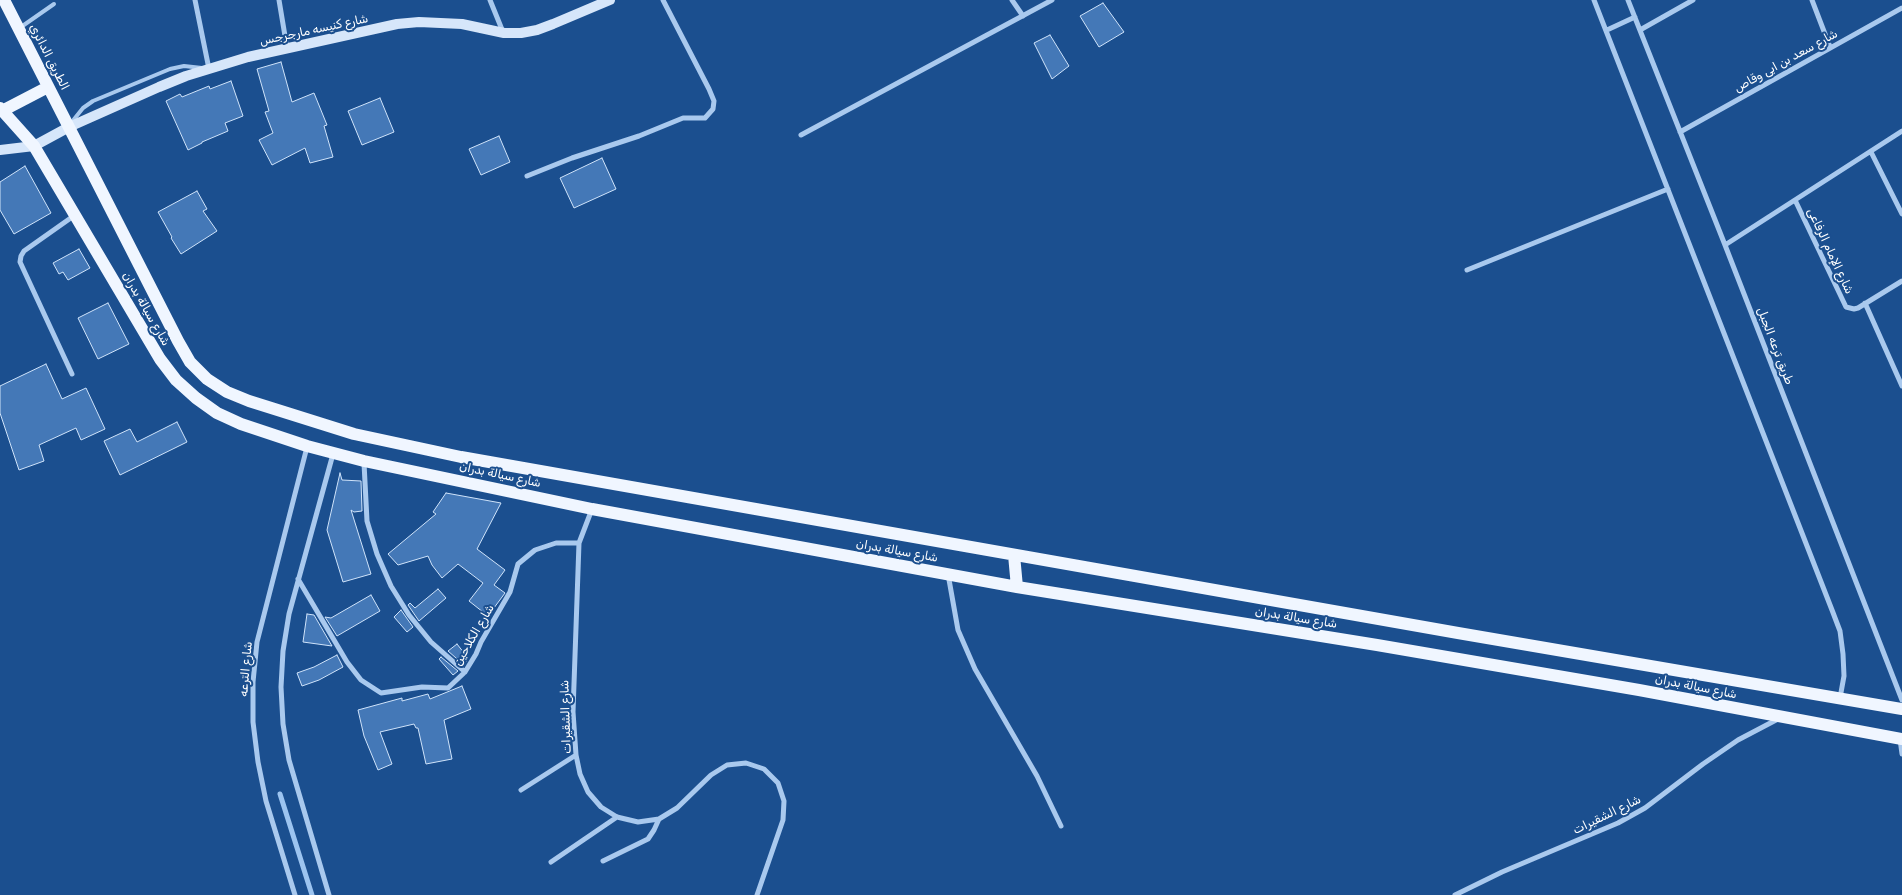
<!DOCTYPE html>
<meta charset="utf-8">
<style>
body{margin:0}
canvas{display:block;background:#1b4f8f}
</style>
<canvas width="1902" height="895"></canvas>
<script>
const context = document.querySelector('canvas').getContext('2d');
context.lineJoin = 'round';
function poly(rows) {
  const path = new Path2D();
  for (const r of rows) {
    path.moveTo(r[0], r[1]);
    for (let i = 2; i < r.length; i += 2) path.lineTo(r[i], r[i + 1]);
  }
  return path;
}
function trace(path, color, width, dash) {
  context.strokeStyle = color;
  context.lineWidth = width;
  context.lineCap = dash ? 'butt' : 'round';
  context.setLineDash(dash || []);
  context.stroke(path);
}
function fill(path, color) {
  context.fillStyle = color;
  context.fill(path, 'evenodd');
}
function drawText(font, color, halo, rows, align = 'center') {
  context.font = font + ' Rubik,Vazirmatn,sans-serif';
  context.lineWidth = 4;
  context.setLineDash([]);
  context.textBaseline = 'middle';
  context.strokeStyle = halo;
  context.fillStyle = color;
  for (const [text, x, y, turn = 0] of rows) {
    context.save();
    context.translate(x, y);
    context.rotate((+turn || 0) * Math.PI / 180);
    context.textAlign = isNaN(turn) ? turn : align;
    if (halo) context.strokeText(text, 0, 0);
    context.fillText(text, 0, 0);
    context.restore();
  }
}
trace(poly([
 [280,794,312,895]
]), '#9cc4f0', 5);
const building = poly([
 [1103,3,1124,32,1099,47,1080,16,1103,3],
 [1050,35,1069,66,1052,79,1034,43,1050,35],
 [281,62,292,102,314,93,327,125,324,126,333,157,310,163,305,148,272,165,259,140,273,133,265,112,269,111,257,69,281,62],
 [231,81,243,116,225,123,228,131,202,142,202,143,188,150,166,101,180,94,182,97,209,86,210,89,231,81],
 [380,98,394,132,362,145,348,111,380,98],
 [499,136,510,162,481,175,469,149,499,136],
 [602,158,616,189,574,208,560,178,602,158],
 [25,166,51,213,14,234,0,210,0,182,25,166],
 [197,191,207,209,203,211,217,231,181,254,171,238,172,237,158,212,197,191],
 [79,249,90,268,68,280,63,272,59,274,53,263,79,249],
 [108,303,129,344,98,359,78,318,108,303],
 [46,364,62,399,86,388,105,429,81,440,76,428,39,445,44,461,19,470,0,413,0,386,46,364],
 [177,422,187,442,120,475,104,441,130,429,137,442,177,422],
 [340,473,342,480,361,481,362,511,354,512,351,510,371,574,343,582,327,530,340,473],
 [446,493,501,503,477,549,505,570,494,585,505,593,488,616,469,601,483,583,458,564,442,578,432,565,428,556,398,565,388,554,436,514,433,512,446,493],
 [438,589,446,598,419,621,408,605,410,603,415,608,438,589],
 [371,595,380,611,337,636,325,617,331,618,371,595],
 [401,610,413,627,407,632,394,617,401,610],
 [307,614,314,615,332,646,303,642,307,614],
 [457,644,468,658,464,665,448,651,457,644],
 [337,655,343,667,319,680,302,686,297,673,314,667,337,655],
 [441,657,458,671,453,675,439,659,441,657],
 [462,686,471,709,444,720,452,759,426,764,418,728,416,728,414,724,380,732,392,764,378,770,364,736,358,710,402,698,402,701,428,694,430,699,462,686]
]);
fill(building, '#4478b7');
trace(building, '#cfe3fa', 1);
trace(poly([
 [21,27,54,4],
 [71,123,83,108,93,101,170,69,184,66,202,68]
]), '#a9c9ee', 4);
trace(poly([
 [195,0,209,69],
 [279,0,287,48],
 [490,0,503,32],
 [1012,0,1023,16],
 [1594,0,1832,610,1840,631,1843,654,1844,676,1840,698],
 [1628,0,1725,245,1902,700],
 [1812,0,1830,47],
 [1607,30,1635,17],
 [1640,30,1693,0],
 [1680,132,1902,8],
 [801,135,1052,0],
 [1871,152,1902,214],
 [527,176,572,158,639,136,683,118,705,118,713,109,714,101,709,89,663,0],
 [1795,200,1846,307,1854,309,1858,308,1902,281],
 [1725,245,1902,131],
 [1467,270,1668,189],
 [1865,303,1902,386],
 [72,374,20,262,21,256,24,251,75,215],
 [364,463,367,521,377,554,391,586,409,615,431,642,465,672],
 [592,509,579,543,573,712,576,755,580,774,588,792,601,807,617,817,638,822,659,819,677,808,711,775,727,765,746,763,764,769,778,783,784,801,783,820,757,895],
 [948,574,958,630,975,669,1037,776,1061,826],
 [298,579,347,662,361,680,381,693,422,687,448,688,465,672,476,654,481,642,510,592,518,564,535,550,556,543,579,543],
 [1900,739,1902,754],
 [521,790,576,755],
 [603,861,648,839,654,830,659,819],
 [551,862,617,817],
 [295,895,266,801,258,762,253,722,253,682,257,642,307,447],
 [329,895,289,760,283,724,281,687,283,651,289,614,333,454],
 [1455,895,1502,872,1618,823,1645,808,1703,764,1738,740,1778,719]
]), '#a9c9ee', 5);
trace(poly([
 [0,150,34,146,69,127,159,87,186,76,248,57,397,24,419,22,462,24,504,33,521,33,537,30,553,24,610,0]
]), '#d6e6fa', 10);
trace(poly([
 [4,0,178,341,190,362,207,379,227,392,249,401,354,434,461,457,1458,633,1902,709],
 [0,108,34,146,160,359,176,380,196,398,217,413,241,424,307,446,364,461,592,509,1017,587,1377,645,1639,690,1902,739],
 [2,111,48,87],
 [1014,555,1017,587]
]), '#f0f6ff', 12);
drawText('12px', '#fff', '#1b4f8f', [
 ["شارع كنيسه مارجرجس",314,30,-12],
 ["الطريق الدائري",49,57,63],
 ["شارع سعد بن ابى وقاص",1786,61,-29],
 ["شارع الإمام الرفاعى",1830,251,65],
 ["شارع سيالة بدران",146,309,60],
 ["طريق ترعه الجبل",1775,346,69],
 ["شارع سيالة بدران",500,475,12],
 ["شارع سيالة بدران",897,551,10],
 ["شارع سيالة بدران",1296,618,9],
 ["شارع الكلاحين",474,635,-60],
 ["شارع الترعه",246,669,-85],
 ["شارع سيالة بدران",1696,687,11],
 ["شارع الشقيرات",566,717,-92],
 ["شارع الشقيرات",1607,815,-26]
]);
</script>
